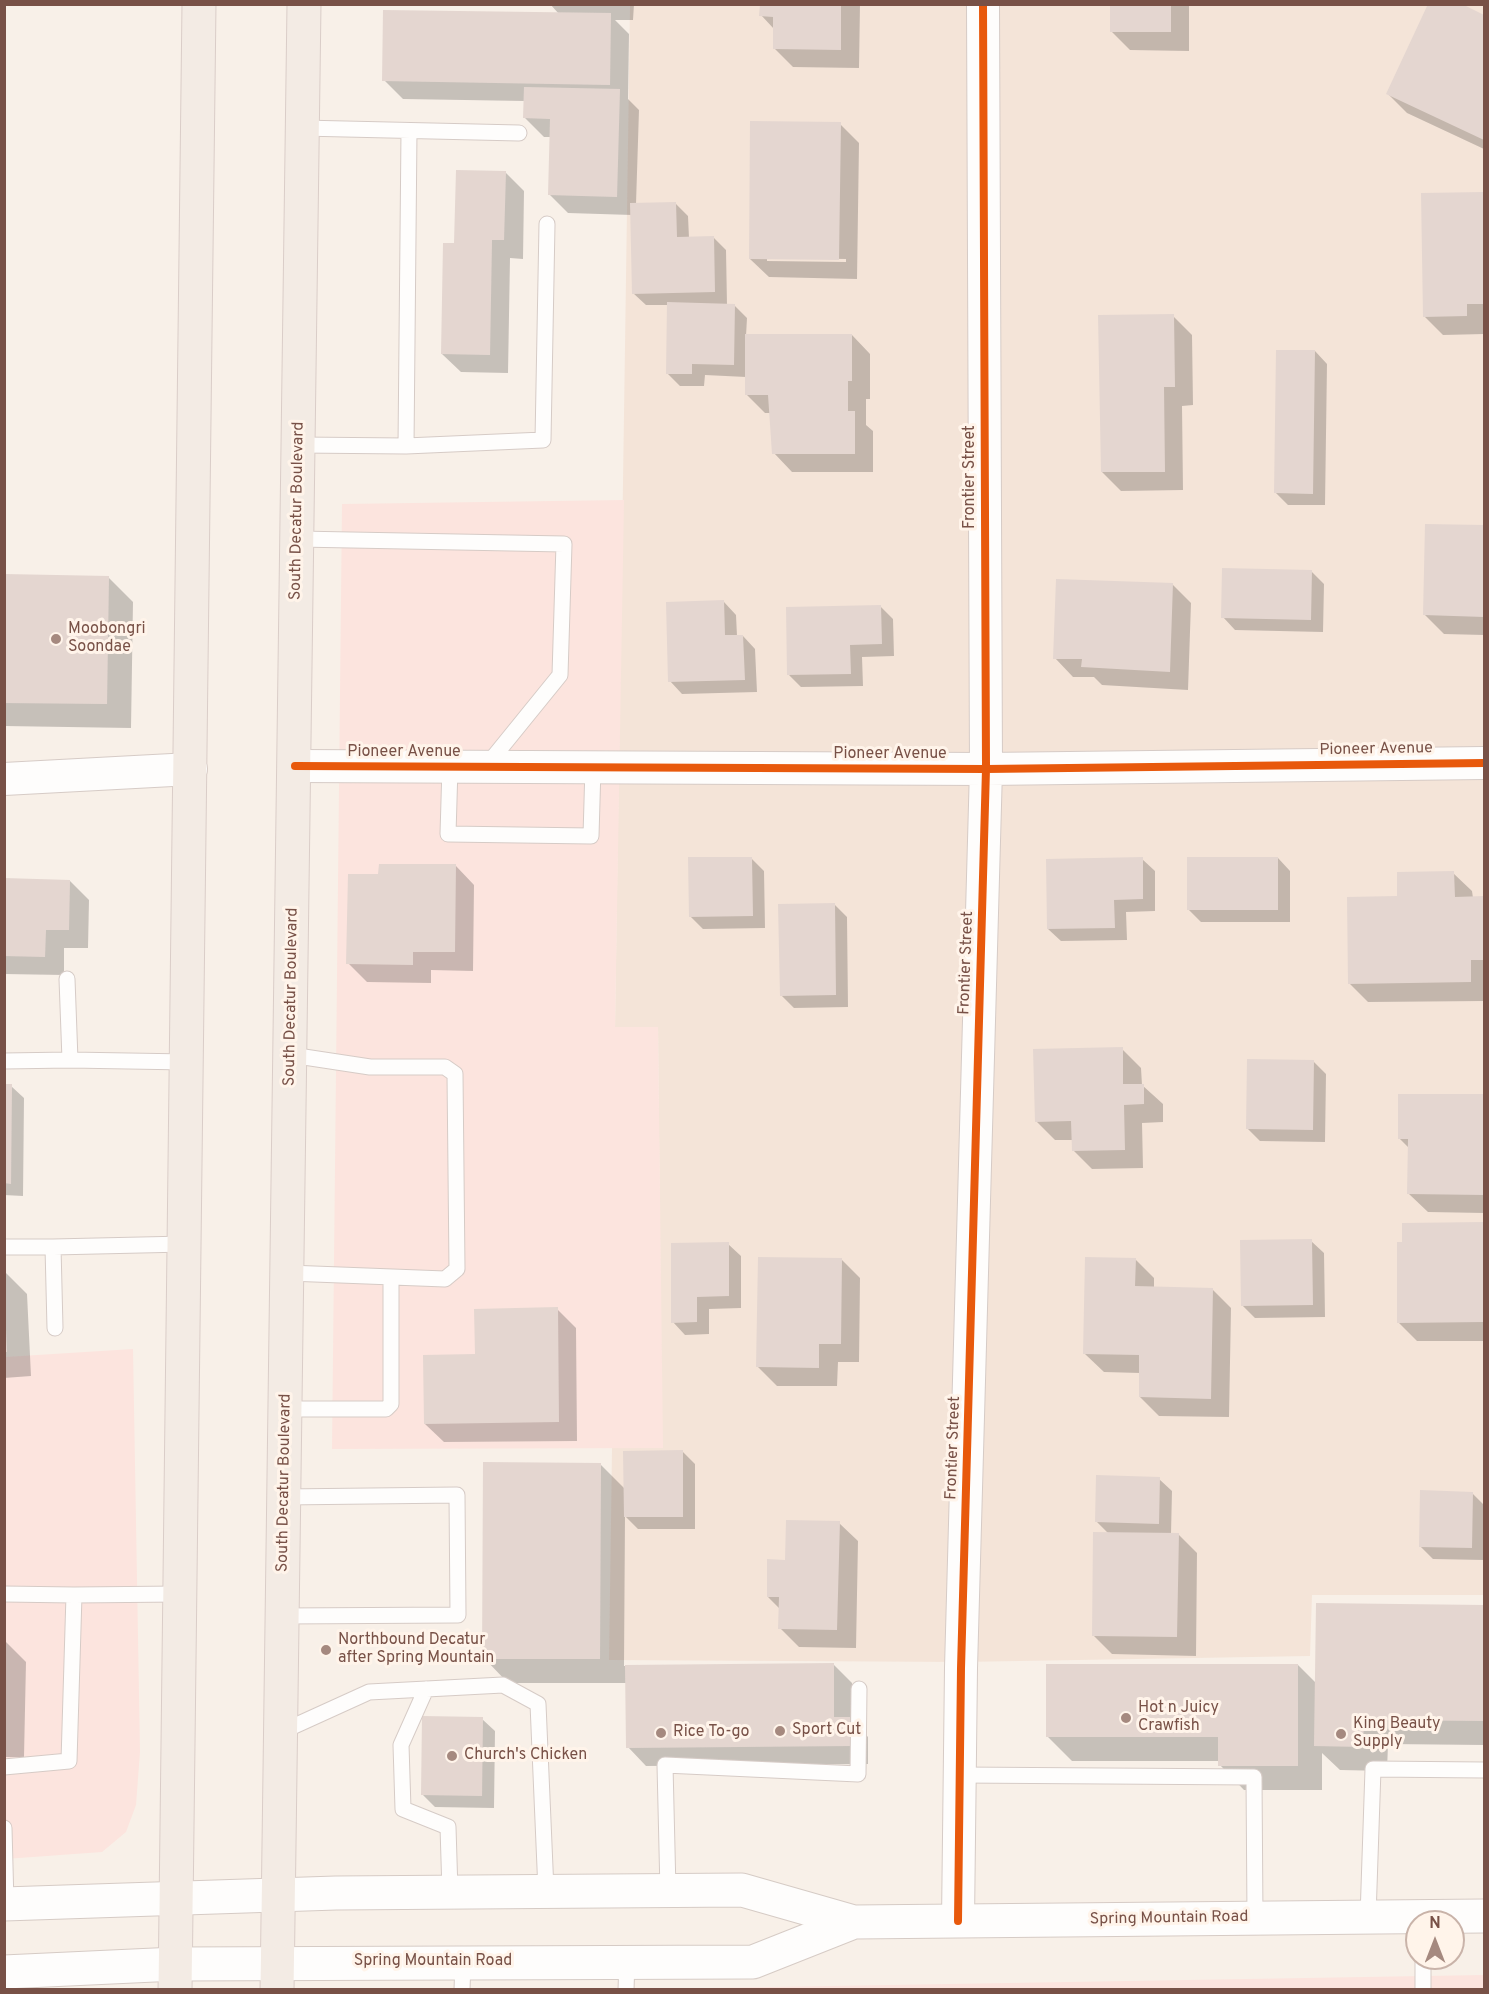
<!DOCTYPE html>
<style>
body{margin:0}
#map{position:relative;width:1489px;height:1994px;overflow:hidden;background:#f8f0e8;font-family:Overpass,sans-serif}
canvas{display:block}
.frame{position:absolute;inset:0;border:6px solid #785147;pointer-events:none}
.north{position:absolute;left:1405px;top:1910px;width:60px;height:60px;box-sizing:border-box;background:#fff4ea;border:2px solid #c9b3a9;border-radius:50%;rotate:0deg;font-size:16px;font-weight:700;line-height:24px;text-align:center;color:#785147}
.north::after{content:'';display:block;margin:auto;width:21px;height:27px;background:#a5897f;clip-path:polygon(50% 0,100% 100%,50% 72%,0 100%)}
</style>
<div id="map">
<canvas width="1489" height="1994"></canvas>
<div class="frame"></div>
<div class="north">N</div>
</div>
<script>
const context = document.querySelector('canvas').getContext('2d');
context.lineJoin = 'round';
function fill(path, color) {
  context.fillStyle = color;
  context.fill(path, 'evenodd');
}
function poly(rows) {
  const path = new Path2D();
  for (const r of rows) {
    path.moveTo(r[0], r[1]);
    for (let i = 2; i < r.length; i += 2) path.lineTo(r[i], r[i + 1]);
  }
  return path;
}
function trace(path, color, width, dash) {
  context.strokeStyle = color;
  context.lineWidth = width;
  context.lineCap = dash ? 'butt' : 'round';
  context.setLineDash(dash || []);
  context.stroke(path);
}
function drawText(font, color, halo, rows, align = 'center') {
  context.font = font + ' Overpass,sans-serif';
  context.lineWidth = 6;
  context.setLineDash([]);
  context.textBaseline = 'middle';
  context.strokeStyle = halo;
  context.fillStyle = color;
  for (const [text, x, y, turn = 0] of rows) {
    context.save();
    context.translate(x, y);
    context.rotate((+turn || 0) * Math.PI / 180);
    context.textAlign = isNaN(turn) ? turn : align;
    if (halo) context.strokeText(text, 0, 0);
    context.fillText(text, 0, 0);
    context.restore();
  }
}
fill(poly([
 [630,5,1484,5,1484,1595,1312,1595,1310,1656,962,1662,609,1660,612,1448,662,1448,658,1027,615,1027]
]), '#f4e4d8');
fill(poly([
 [624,500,615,1027,658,1027,663,1448,332,1449,342,504],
 [133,1349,140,1752,136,1805,126,1832,102,1852,5,1859,5,1357],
 [1484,1975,1484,1990,592,1990]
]), '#fce4de');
fill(poly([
 [550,4,634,4,633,20,615,20,629,34,628,99,639,110,636,204,676,204,688,216,689,238,714,238,726,250,727,305,734,305,747,318,746,336,852,335,870,354,870,399,866,399,866,425,873,431,873,472,792,472,774,453,771,413,765,413,746,394,746,377,705,375,704,386,680,386,667,373,668,305,646,305,633,293,632,215,568,213,549,194,551,137,544,137,525,118,525,101,403,99,384,80,559,14],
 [761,4,860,4,859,68,793,67,774,48,774,29,761,15],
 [1112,4,1189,4,1189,51,1130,50,1111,31],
 [1458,4,1484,16,1484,149,1407,113,1388,94],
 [840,124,859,143,857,279,769,277,750,259],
 [767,258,846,259,846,262,767,261],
 [505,172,524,191,523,259,510,258,508,373,461,372,442,354,456,244],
 [1423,194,1484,194,1484,334,1443,335,1424,316],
 [1173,316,1192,335,1193,405,1182,406,1183,490,1121,491,1102,472],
 [1315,351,1327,364,1325,505,1288,505,1275,492],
 [1427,525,1484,526,1484,635,1444,634,1425,615],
 [1311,571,1324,584,1323,632,1235,630,1223,617],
 [4,576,109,578,133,602,131,728,4,726],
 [1172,584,1191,603,1188,690,1102,685,1094,677,1073,677,1055,658],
 [724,602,736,615,737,636,743,636,755,649,757,692,682,694,670,681],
 [880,606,893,619,894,656,862,657,863,686,801,687,789,675],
 [751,858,764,871,765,928,703,929,690,916],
 [1278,858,1290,871,1290,922,1201,922,1188,909],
 [1142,859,1155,871,1155,911,1126,912,1127,940,1061,941,1048,929],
 [456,866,474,885,473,971,431,970,431,983,367,982,348,963,380,876],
 [1453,873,1472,891,1473,898,1484,898,1484,1001,1368,1002,1349,983],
 [4,880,70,881,89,900,88,948,64,948,64,975,4,974],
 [834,904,847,917,848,1007,794,1008,781,995],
 [1122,1049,1141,1068,1142,1085,1163,1104,1163,1122,1142,1123,1143,1168,1092,1169,1073,1150,1073,1140,1055,1140,1036,1121],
 [1313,1061,1326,1074,1325,1142,1260,1141,1247,1128],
 [4,1086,11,1086,24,1098,23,1196,4,1195],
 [1400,1095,1484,1096,1484,1213,1428,1212,1409,1194,1409,1148,1399,1138],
 [1404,1224,1484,1224,1484,1341,1417,1341,1398,1322],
 [1311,1241,1324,1253,1325,1317,1255,1318,1242,1305],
 [728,1244,741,1256,741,1308,709,1309,709,1334,685,1335,673,1322],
 [841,1259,860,1278,859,1362,838,1362,837,1386,777,1386,758,1367],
 [1135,1259,1154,1278,1154,1288,1212,1289,1231,1308,1229,1417,1159,1416,1140,1397,1140,1373,1104,1372,1085,1354],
 [4,1271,27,1294,31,1376,4,1378],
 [557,1309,576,1328,577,1441,444,1442,425,1424,476,1356],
 [682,1451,695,1464,695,1529,638,1529,625,1516,624,1666,833,1664,852,1683,853,1721,868,1737,868,1764,646,1766,628,1747,627,1683,508,1683,484,1658,600,1464,625,1489],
 [1159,1479,1172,1491,1171,1534,1178,1534,1197,1553,1196,1656,1112,1654,1093,1635,1108,1533,1097,1522],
 [1472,1493,1484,1505,1484,1560,1433,1559,1420,1546],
 [839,1523,858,1541,856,1648,799,1647,780,1628,780,1609,768,1597,786,1561],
 [1317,1604,1484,1607,1484,1745,1388,1744,1387,1771,1340,1770,1322,1753,1322,1790,1244,1790,1220,1765,1220,1761,1072,1761,1047,1736,1298,1665,1316,1683],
 [4,1640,26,1662,24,1757,4,1757],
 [482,1719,495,1731,494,1808,435,1807,422,1794]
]), '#0003');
fill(poly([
 [760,4,841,4,841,50,773,49,773,17,759,16],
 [1110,4,1171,4,1171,32,1110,32],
 [1428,4,1462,4,1484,15,1484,140,1386,94],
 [383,10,611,13,610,85,382,81],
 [524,87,620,89,617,197,548,195,550,119,523,118],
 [750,121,841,122,839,260,749,259],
 [456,170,506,171,504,240,492,240,490,355,441,354,443,243,454,243],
 [1484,192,1484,304,1467,304,1467,316,1423,317,1421,193],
 [676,202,677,237,714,236,715,292,632,294,630,203],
 [667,302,735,304,734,365,692,364,692,374,666,374],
 [1174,314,1175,387,1164,387,1165,472,1101,472,1098,315],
 [745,334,852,334,852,381,848,381,848,411,855,411,855,454,772,454,768,395,745,395],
 [1276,350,1315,350,1313,494,1274,493],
 [1425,524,1484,525,1484,617,1423,615],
 [1222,568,1312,570,1311,620,1221,618],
 [4,574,109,576,107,704,4,703],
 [1056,579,1173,583,1170,672,1081,667,1082,659,1053,659],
 [724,600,725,635,743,635,745,680,668,682,666,602],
 [881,605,882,644,850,645,851,674,787,675,786,607],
 [688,857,752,857,753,916,689,917],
 [1143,857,1143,899,1114,900,1115,928,1047,929,1046,859],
 [1187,857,1278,857,1278,910,1187,910],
 [379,864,456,864,455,952,413,952,413,965,346,964,348,874,378,874],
 [1454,871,1455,897,1484,896,1484,960,1471,960,1471,982,1348,984,1347,897,1397,896,1397,872],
 [4,878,70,880,69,930,46,930,45,957,4,956],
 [835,903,836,995,780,996,778,904],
 [1123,1047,1123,1084,1144,1084,1144,1104,1124,1105,1125,1150,1072,1151,1071,1121,1035,1122,1033,1049],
 [1247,1059,1314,1060,1313,1130,1246,1129],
 [4,1084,12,1084,11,1184,4,1183],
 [1398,1094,1484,1094,1484,1195,1407,1194,1408,1139,1398,1139],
 [1484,1222,1484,1322,1397,1323,1397,1242,1402,1242,1402,1223],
 [1312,1239,1313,1305,1241,1306,1240,1240],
 [729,1242,729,1296,697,1297,697,1322,671,1323,671,1243],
 [758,1257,842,1258,841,1344,819,1344,819,1368,756,1367],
 [1085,1257,1136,1258,1135,1286,1213,1288,1211,1399,1139,1397,1139,1355,1083,1354],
 [558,1307,559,1422,424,1424,423,1355,475,1354,474,1309],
 [4,1330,6,1330,7,1352,4,1352],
 [683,1450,683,1517,624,1517,623,1451],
 [483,1462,601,1463,600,1659,482,1659],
 [1096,1475,1160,1477,1159,1524,1095,1522],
 [1420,1490,1473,1492,1472,1548,1419,1547],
 [786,1520,840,1521,837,1630,778,1629,779,1597,767,1597,767,1559,785,1560],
 [1093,1532,1179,1533,1177,1637,1092,1636],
 [1316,1603,1484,1605,1484,1721,1364,1720,1363,1747,1314,1746],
 [834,1663,834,1717,850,1717,850,1746,626,1748,625,1665],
 [1046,1664,1298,1664,1298,1766,1218,1766,1218,1737,1046,1737],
 [422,1716,483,1717,482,1796,421,1795]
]), '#e4d6d0');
const service = poly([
 [302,128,519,133],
 [299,445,406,446,409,131],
 [406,446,543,440,547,224],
 [298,539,564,544,560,675,487,765],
 [450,767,448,834,591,836,593,767],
 [70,1060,187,1062],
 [4,1061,70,1060,67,979],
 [4,1247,53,1247],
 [288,1273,445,1279,457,1269,455,1074,445,1067,370,1067,291,1055],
 [55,1328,53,1247,185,1244],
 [286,1409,386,1409,391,1404,391,1277],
 [4,1594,74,1595],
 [283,1616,458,1615,457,1495,284,1497],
 [426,1689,401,1745,403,1809,448,1827,450,1892],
 [281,1732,369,1692,503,1685,538,1704,546,1891],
 [4,1767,69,1761,74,1595,180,1594],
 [959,1775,1254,1777,1255,1918],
 [4,1828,6,1904],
 [668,1891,665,1765,858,1774,859,1689],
 [1368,1917,1373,1769,1484,1770],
 [462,1990,463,1962],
 [626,1990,627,1961],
 [1423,1990,1423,1958]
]);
const minor = poly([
 [295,766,986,769,1484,763],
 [4,779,191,769],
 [958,1921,961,1668,986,769,983,4]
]);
const secondary = poly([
 [4,1904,336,1893,742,1890,854,1922,1484,1916],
 [4,1972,176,1964,753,1962,854,1922]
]);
const primary = poly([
 [175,1990,199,4],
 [277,1990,304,4]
]);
trace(service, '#d6cbc6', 17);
trace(minor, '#d6cbc6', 34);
trace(secondary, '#d6cbc5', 35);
trace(primary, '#dacdc8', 35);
trace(service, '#fefdfc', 15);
trace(minor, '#fefdfc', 32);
trace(secondary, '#fefdfc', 33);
trace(primary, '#f3ebe4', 33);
trace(poly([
 [295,766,986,769,1484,763],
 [958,1921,961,1668,986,769,983,4]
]), '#e8590c', 8);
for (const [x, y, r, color] of [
 [56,639,6,"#a5897f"],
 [326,1650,6,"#a5897f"],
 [1126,1718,6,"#a5897f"],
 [780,1731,6,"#a5897f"],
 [661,1733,6,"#a5897f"],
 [1341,1734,6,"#a5897f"],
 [452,1756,6,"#a5897f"]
]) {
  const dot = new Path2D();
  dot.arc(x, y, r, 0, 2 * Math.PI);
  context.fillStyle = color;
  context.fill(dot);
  trace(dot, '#fff4ea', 2);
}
drawText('16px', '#785147', '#fff4ea', [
 ["Frontier Street",971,477,-90],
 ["South Decatur Boulevard",298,511,-89],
 ["Pioneer Avenue",1376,750,-1],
 ["Pioneer Avenue",404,753],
 ["Pioneer Avenue",890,755],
 ["Frontier Street",967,963,-88],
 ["South Decatur Boulevard",292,997,-89],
 ["Frontier Street",954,1448,-88],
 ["South Decatur Boulevard",285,1483,-89],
 ["Spring Mountain Road",1169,1919,-1],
 ["Spring Mountain Road",433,1962]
]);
drawText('16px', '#785147', '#fff4ea', [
 ["Moobongri",68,630],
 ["Soondae",68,648],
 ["Northbound Decatur",338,1641],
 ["after Spring Mountain",338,1659],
 ["Hot n Juicy",1138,1709],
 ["Crawfish",1138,1727],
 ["King Beauty",1353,1725],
 ["Supply",1353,1743],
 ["Sport Cut",792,1731],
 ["Rice To-go",673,1733],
 ["Church's Chicken",464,1756]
], 'left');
</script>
